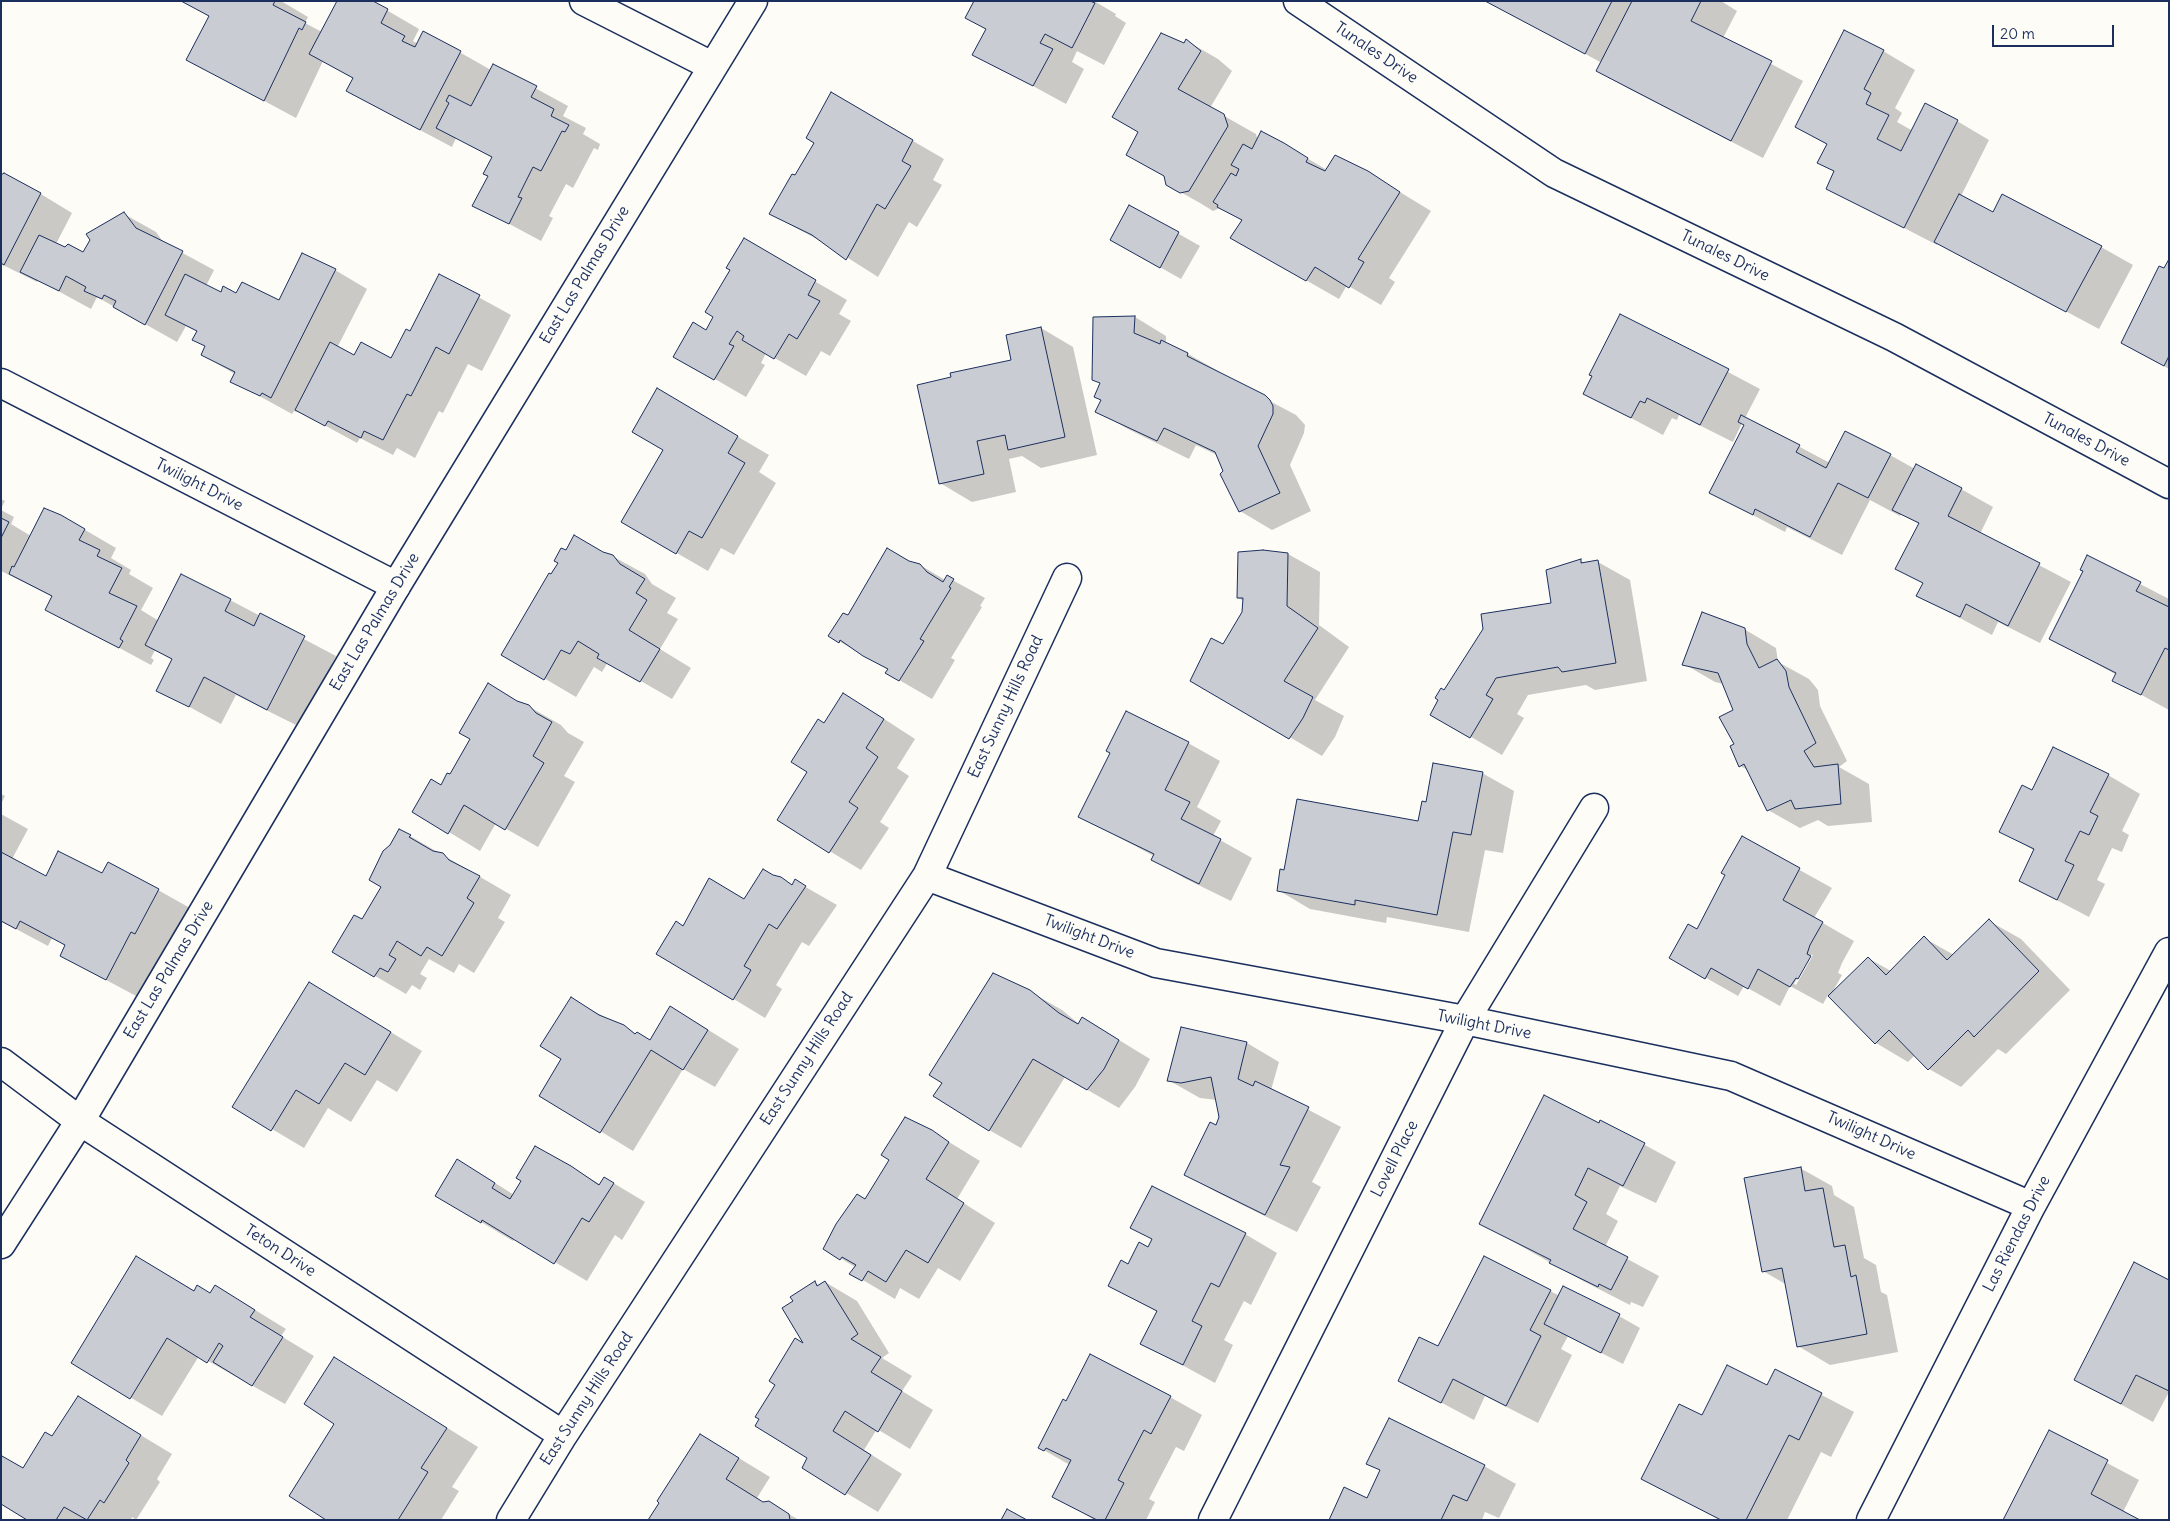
<!DOCTYPE html>
<style>
body{margin:0}
#map{position:relative;width:2170px;height:1521px;overflow:hidden;background:#fdfcf7;font-family:Delius,sans-serif}
canvas{display:block}
.frame{position:absolute;inset:0;border:2px solid #1b2f5e;pointer-events:none}
.scale{position:absolute;left:1992px;top:25px;width:122px;height:22px;box-sizing:border-box;border:2px solid #1b2f5e;border-top:0;padding-left:6px;font-size:15px;line-height:18px;white-space:nowrap;color:#1b2f5e;-webkit-text-stroke:4px #fdfcf7;paint-order:stroke}
</style>
<div id="map">
<canvas width="2170" height="1521"></canvas>
<div class="frame"></div>
<div class="scale">20 m</div>
</div>
<script>
const context = document.querySelector('canvas').getContext('2d');
context.lineJoin = 'round';
function fill(path, color) {
  context.fillStyle = color;
  context.fill(path, 'evenodd');
}
function poly(rows) {
  const path = new Path2D();
  for (const r of rows) {
    path.moveTo(r[0], r[1]);
    for (let i = 2; i < r.length; i += 2) path.lineTo(r[i], r[i + 1]);
  }
  return path;
}
function trace(path, color, width, dash) {
  context.strokeStyle = color;
  context.lineWidth = width;
  context.lineCap = dash ? 'butt' : 'round';
  context.setLineDash(dash || []);
  context.stroke(path);
}
function drawText(font, color, halo, rows, align = 'center') {
  context.font = font + ' Delius,sans-serif';
  context.lineWidth = 5;
  context.setLineDash([]);
  context.textBaseline = 'middle';
  context.strokeStyle = halo;
  context.fillStyle = color;
  for (const [text, x, y, turn = 0] of rows) {
    context.save();
    context.translate(x, y);
    context.rotate((+turn || 0) * Math.PI / 180);
    context.textAlign = isNaN(turn) ? turn : align;
    if (halo) context.strokeText(text, 0, 0);
    context.fillText(text, 0, 0);
    context.restore();
  }
}
fill(poly([
 [183,1,281,1,308,17,305,23,322,32,371,1,419,29,413,41,418,44,424,32,491,70,493,65,568,106,563,116,586,128,583,134,600,144,598,150,594,148,573,188,566,184,549,216,553,218,541,241,474,205,489,176,493,158,456,138,452,147,380,109,348,91,354,79,323,61,296,118,188,60,210,17],
 [976,1,1094,1,1116,14,1115,16,1126,23,1104,65,1077,51,1072,62,1084,69,1066,104,974,54,987,29],
 [1487,1,1721,1,1737,11,1723,38,1803,81,1763,158,1629,89,1598,71,1602,63],
 [1187,41,1218,59,1232,71,1210,108,1256,134,1258,141,1283,144,1327,170,1367,172,1431,211,1389,278,1395,282,1381,305,1347,285,1339,299,1232,238,1243,221,1220,208,1213,211,1200,203,1168,185,1166,177,1127,155],
 [1883,51,1915,70,1895,108,1902,113,1897,122,1913,131,1957,121,1989,140,1961,196,1993,213,2101,247,2133,265,2099,329,1938,243,1937,245,1827,188,1835,172,1819,162,1828,145,1797,127],
 [832,94,944,159,933,180,942,185,917,227,909,222,878,277,826,244,770,214,796,177,816,143],
 [1,176,26,185,72,213,56,244,84,253,124,214,156,232,164,243,214,270,206,286,221,294,279,302,335,270,367,289,337,348,355,357,392,359,411,333,440,276,511,315,482,371,468,364,443,413,439,411,415,458,397,448,393,455,360,438,357,443,304,414,294,411,292,414,232,381,235,374,202,355,206,346,198,332,186,326,177,342,97,297,91,309,38,280,37,282,1,264],
 [1130,206,1200,246,1181,279,1133,252],
 [744,240,847,300,839,314,851,321,830,356,821,351,806,376,766,353,761,363,765,365,746,397,675,356,707,331,715,316],
 [2169,262,2169,369,2122,343],
 [1621,315,1760,389,1745,418,1830,463,1890,455,1915,469,1961,489,1993,507,1980,534,2071,582,2040,643,1998,622,1992,635,1918,596,1924,584,1897,568,1919,524,1901,514,1900,516,1870,500,1842,555,1787,527,1785,532,1711,493,1745,425,1742,423,1733,442,1679,415,1677,420,1672,418,1663,435,1584,393],
 [1135,317,1166,336,1166,344,1188,354,1220,372,1219,374,1296,415,1305,425,1304,433,1290,465,1311,511,1272,530,1240,511,1217,455,1196,445,1189,459,1128,429,1096,411,1102,401],
 [1041,328,1073,347,1097,455,1041,468,1022,456,1009,459,1016,492,972,502,940,483,1013,361],
 [689,408,769,455,759,472,776,483,734,555,721,548,708,571,623,522],
 [1,499,5,501,1,509],
 [1,510,14,517,11,524,31,536,61,516,116,548,111,558,131,570,129,574,153,588,141,610,159,621,230,600,336,656,300,727,236,695,221,724,158,690,173,660,155,650,151,658,154,660,151,665,47,609,53,597,1,571],
 [603,553,612,556,645,574,652,584,676,598,667,613,678,619,660,649,691,668,672,699,608,662,602,672,594,667,576,697,503,654],
 [1288,554,1320,572,1319,625,1349,647,1315,700,1344,716,1335,737,1322,756,1192,680,1224,646,1243,612,1244,601,1238,598],
 [2088,557,2169,599,2169,710,2114,680,2117,675,2050,639,2085,571],
 [1581,561,1586,564,1598,562,1630,580,1647,681,1595,690,1586,685,1528,695,1517,714,1524,718,1502,755,1432,714,1445,692,1552,604,1547,571],
 [910,563,920,565,945,580,947,577,985,598,980,606,982,607,951,658,955,660,932,699,887,673,889,670,830,636,848,617],
 [1744,629,1776,648,1778,662,1809,679,1818,690,1820,706,1847,761,1839,767,1869,784,1872,822,1828,826,1818,820,1800,828,1768,810,1748,770,1740,766,1735,745,1734,711,1724,684,1715,682,1684,664],
 [521,704,528,706,561,725,568,733,584,742,564,776,575,782,538,847,496,823,480,851,449,832,441,787],
 [875,713,915,739,897,768,909,776,880,822,889,828,861,870,778,820,809,772,824,725],
 [1188,743,1220,761,1197,807,1221,821,1213,836,1252,858,1231,901,1184,878,1153,859,1154,856,1080,817],
 [1482,773,1514,791,1503,853,1485,850,1469,932,1387,917,1386,923,1310,909,1278,890,1419,823,1427,803],
 [2108,775,2140,794,2122,831,2129,835,2122,852,2112,848,2097,880,2105,884,2089,917,2020,881,2035,851,2001,831,2033,792],
 [1,794,5,796,1,804],
 [1,814,28,829,12,859,46,877,102,875,158,890,190,908,167,951,164,949,138,997,61,956,66,946,52,938,48,946,1,921],
 [400,830,511,895,498,918,505,922,474,973,459,964,454,973,429,959,420,974,427,978,420,990,412,985,406,994,334,952,362,921,383,886,391,846],
 [1742,838,1832,888,1814,918,1854,941,1842,963,1838,973,1842,975,1832,993,1868,958,1891,971,1924,938,1954,955,1989,921,2021,939,2070,990,2006,1054,1998,1049,1961,1087,1929,1069,1915,1055,1908,1062,1876,1043,1828,995,1823,1004,1790,986,1780,1006,1744,986,1738,996,1671,958,1697,931,1727,875],
 [1810,955,1813,955,1796,985,1794,984],
 [772,876,781,878,793,885,795,881,837,905,809,946,802,942,776,985,782,989,765,1018,658,953,684,927,744,900],
 [1029,991,1062,1010,1079,1024,1114,1037,1150,1059,1135,1087,1119,1108,1065,1077,1021,1148,989,1130],
 [571,999,650,1041,702,1026,739,1049,715,1087,683,1069,633,1151,541,1095,563,1059],
 [341,1002,422,1051,397,1092,377,1080,351,1122,328,1108,304,1148,233,1106],
 [1182,1028,1247,1043,1279,1062,1271,1090,1341,1127,1312,1182,1321,1187,1297,1232,1218,1193,1186,1175,1217,1127,1221,1117,1217,1100,1200,1098,1168,1080],
 [1601,1121,1676,1162,1656,1203,1620,1186,1606,1214,1618,1221,1605,1247,1659,1276,1643,1307,1631,1302,1630,1305,1583,1281,1480,1223],
 [931,1131,980,1161,957,1199,995,1223,960,1281,938,1268,919,1299,900,1288,895,1299,851,1273,855,1267,825,1249,866,1200],
 [571,1167,601,1185,605,1178,645,1202,622,1240,615,1235,587,1281,514,1238,513,1241,436,1195,489,1179,514,1195],
 [1800,1168,1832,1186,1834,1195,1854,1207,1864,1258,1876,1265,1881,1292,1887,1295,1898,1352,1830,1365,1798,1346,1787,1285,1763,1271],
 [1152,1187,1245,1234,1277,1253,1251,1305,1244,1301,1224,1340,1233,1345,1215,1383,1142,1343,1158,1312,1110,1286,1128,1265,1148,1248,1153,1239],
 [137,1257,195,1291,247,1305,286,1329,281,1336,314,1356,285,1404,199,1356,162,1416,72,1363],
 [2169,1281,2169,1392,2153,1422,2076,1380],
 [825,1282,857,1301,889,1353,882,1358,912,1376,902,1391,933,1410,910,1449,877,1429,864,1450,902,1474,878,1512,803,1467,809,1457,806,1346,795,1301,815,1283,820,1286],
 [1550,1291,1560,1296,1619,1316,1640,1328,1623,1364,1568,1336,1561,1349,1572,1355,1538,1423,1485,1396,1474,1420,1399,1380,1439,1348],
 [335,1358,478,1447,452,1487,459,1491,441,1520,329,1520,336,1423],
 [1776,1371,1854,1412,1831,1457,1821,1452,1787,1520,1720,1520,1643,1478,1702,1416,1768,1387],
 [1170,1397,1202,1415,1184,1451,1176,1447,1149,1499,1155,1502,1146,1520,1095,1520,1054,1496,1070,1465,1040,1448,1067,1402],
 [109,1416,172,1454,157,1479,160,1482,136,1520,132,1517,131,1520,29,1520,23,1469,53,1438],
 [2049,1432,2139,1480,2123,1512,2004,1520],
 [701,1435,770,1477,757,1498,764,1503,768,1502,799,1520,650,1520],
 [1368,1463,1484,1466,1516,1484,1499,1518,1485,1512,1482,1520,1330,1520,1368,1500,1381,1471]
]), '#0003');
const building = poly([
 [181,1,275,1,273,5,306,22,302,30,299,28,264,101,186,60,209,16,181,1],
 [337,1,373,1,388,9,381,23,405,36,402,41,415,47,423,31,461,51,420,130,346,91,353,78,309,54,337,1],
 [974,1,1090,1,1095,3,1072,48,1045,34,1040,43,1053,49,1033,86,972,55,986,29,965,18,974,1],
 [1485,1,1612,1,1585,54,1485,1],
 [1632,1,1701,1,1691,21,1772,61,1731,141,1596,71,1632,1],
 [1844,30,1884,50,1864,89,1871,93,1866,104,1889,115,1877,139,1901,151,1925,103,1958,120,1904,228,1826,189,1834,171,1817,163,1827,144,1795,127,1844,30],
 [1161,33,1184,43,1186,39,1201,51,1178,89,1224,114,1228,126,1189,191,1180,193,1166,185,1164,176,1126,155,1138,132,1112,117,1161,33],
 [493,64,537,86,531,97,554,109,551,116,569,125,565,132,562,131,541,171,533,167,518,197,522,198,509,224,472,206,488,176,483,174,492,157,436,128,449,103,446,101,449,95,471,106,493,64],
 [831,92,913,140,902,161,911,166,885,209,877,204,846,260,812,235,769,214,792,174,795,175,814,143,806,138,831,92],
 [1261,131,1284,143,1308,158,1306,162,1325,171,1335,155,1368,171,1400,192,1358,259,1364,262,1349,288,1315,267,1306,281,1230,238,1242,220,1217,207,1218,205,1213,202,1231,173,1236,176,1239,169,1231,165,1243,144,1252,149,1261,131],
 [4,173,41,193,4,265,1,263,1,175,4,173],
 [1959,194,1993,212,2002,194,2102,246,2066,312,1934,242,1959,194],
 [1129,205,1179,232,1160,268,1110,240,1129,205],
 [124,212,136,228,183,251,145,325,113,307,116,301,104,295,102,299,84,291,86,287,66,276,59,291,20,272,39,235,65,247,68,244,83,252,90,240,86,234,124,212],
 [744,238,816,280,808,295,820,301,797,339,789,334,774,359,742,340,744,336,737,331,729,344,734,346,714,380,673,357,693,322,706,330,713,317,705,312,730,270,726,268,744,238],
 [302,253,336,269,271,398,262,393,260,396,230,382,235,372,201,355,205,346,192,340,197,331,165,315,185,274,221,292,223,286,236,293,242,282,279,300,302,253],
 [2169,259,2169,356,2164,366,2121,343,2159,266,2164,268,2169,259],
 [439,274,480,295,449,354,436,347,411,396,407,394,383,440,364,431,361,438,328,421,325,426,295,410,330,342,354,355,361,342,391,358,406,329,410,331,439,274],
 [1620,314,1729,369,1700,425,1647,398,1645,403,1640,401,1631,418,1583,394,1592,376,1589,375,1620,314],
 [1135,316,1134,333,1160,344,1161,340,1188,353,1187,356,1265,395,1270,400,1273,406,1273,414,1258,446,1280,493,1239,512,1220,474,1223,471,1215,452,1164,428,1157,441,1095,412,1101,400,1094,397,1100,383,1092,380,1093,317,1135,316],
 [1041,327,1065,437,1008,450,1005,435,977,441,984,474,939,484,917,385,951,377,950,373,1011,360,1006,335,1041,327],
 [657,388,738,436,728,453,745,463,702,538,689,531,676,554,621,522,663,450,632,432,657,388],
 [1741,415,1800,445,1796,452,1826,468,1845,431,1891,454,1868,498,1838,483,1810,537,1755,509,1753,515,1709,493,1744,425,1738,422,1741,415],
 [1916,464,1962,488,1948,516,2040,563,2008,626,1966,604,1960,617,1916,596,1923,583,1895,569,1919,523,1892,510,1916,464],
 [44,508,61,515,85,529,79,540,100,550,97,556,122,568,109,593,137,606,120,639,123,641,119,648,45,610,52,596,9,574,12,566,14,567,44,508],
 [1,518,9,522,1,538,1,518],
 [574,535,603,552,613,555,620,564,645,579,636,593,647,600,629,630,660,649,640,682,597,658,599,654,578,641,570,654,561,650,544,680,501,655,549,573,551,574,558,563,554,561,561,548,566,550,574,535],
 [887,548,909,561,920,564,927,572,943,582,947,575,954,579,949,587,951,588,920,639,924,641,899,681,885,673,888,669,863,656,840,640,839,643,828,636,843,613,848,615,887,548],
 [1263,550,1288,553,1287,606,1318,628,1284,681,1313,697,1303,718,1289,739,1190,681,1211,638,1223,644,1242,612,1243,598,1237,598,1238,552,1263,550],
 [2087,555,2141,582,2136,591,2169,607,2169,650,2165,648,2141,695,2112,681,2116,673,2049,639,2083,571,2080,570,2087,555],
 [1581,559,1581,563,1598,560,1616,663,1562,672,1558,667,1496,678,1486,695,1493,699,1470,738,1430,715,1438,700,1435,698,1441,688,1444,690,1483,629,1481,614,1551,603,1546,570,1581,559],
 [181,574,231,599,225,611,254,626,260,613,305,636,267,710,204,677,189,707,156,691,172,659,145,645,181,574],
 [1702,612,1745,628,1747,644,1759,668,1777,659,1786,671,1789,687,1816,743,1804,751,1814,767,1838,764,1841,804,1795,809,1791,800,1767,811,1744,764,1739,767,1730,746,1734,744,1719,717,1733,710,1718,673,1682,665,1702,612],
 [488,683,517,701,529,705,536,713,552,722,533,756,544,763,505,830,464,805,448,834,412,812,431,779,441,785,447,773,450,774,470,739,459,733,488,683],
 [843,693,884,719,866,748,878,757,849,802,858,808,829,853,777,820,807,772,791,762,818,719,824,723,843,693],
 [1126,711,1189,742,1165,790,1190,802,1181,819,1221,839,1199,884,1151,860,1154,854,1078,817,1110,753,1106,751,1126,711],
 [2053,747,2109,774,2090,812,2098,816,2089,835,2080,831,2065,861,2074,865,2057,900,2019,881,2034,849,1999,832,2022,785,2032,790,2053,747],
 [1433,763,1483,772,1471,835,1453,832,1437,915,1355,900,1355,905,1277,891,1280,869,1284,870,1297,799,1418,821,1422,801,1426,802,1433,763],
 [399,829,411,835,409,837,433,851,443,853,449,860,480,876,467,898,474,903,442,956,427,947,421,956,397,941,389,955,396,959,388,972,380,968,374,977,332,952,354,915,362,919,381,887,369,880,383,851,390,845,399,829],
 [1742,836,1800,868,1783,900,1823,922,1810,945,1807,954,1811,956,1798,979,1796,978,1790,987,1758,969,1748,989,1711,968,1705,979,1669,958,1688,924,1697,929,1725,875,1721,873,1742,836],
 [58,851,102,873,108,862,159,889,135,934,131,932,106,980,60,956,65,945,20,921,16,929,1,921,1,852,46,876,58,851],
 [763,869,773,875,781,877,792,885,795,879,806,886,777,929,769,924,744,966,751,970,733,1000,656,954,676,921,683,926,709,878,744,899,763,869],
 [1989,919,2039,971,1974,1037,1968,1030,1928,1070,1889,1030,1875,1044,1828,996,1868,957,1886,975,1924,936,1947,960,1989,919],
 [993,973,1030,990,1059,1013,1078,1024,1082,1017,1119,1040,1104,1069,1087,1090,1033,1059,989,1131,933,1096,942,1083,929,1075,993,973],
 [309,982,391,1032,365,1075,345,1063,319,1104,296,1090,271,1131,232,1107,309,982],
 [571,997,599,1015,624,1025,635,1034,637,1032,650,1040,670,1006,708,1030,683,1070,651,1050,600,1133,539,1096,561,1059,540,1046,571,997],
 [1181,1027,1247,1042,1238,1079,1253,1086,1255,1081,1309,1107,1280,1165,1290,1167,1265,1215,1184,1175,1210,1122,1216,1125,1219,1117,1211,1077,1181,1083,1167,1081,1181,1027],
 [1544,1095,1599,1123,1600,1120,1645,1143,1623,1186,1588,1168,1575,1195,1587,1202,1573,1229,1628,1257,1611,1290,1599,1284,1598,1287,1549,1263,1551,1260,1479,1224,1544,1095],
 [905,1117,932,1130,949,1142,926,1179,964,1203,928,1263,906,1250,886,1282,868,1271,862,1281,849,1274,856,1265,842,1257,840,1260,823,1249,836,1224,857,1194,865,1199,889,1160,881,1155,905,1117],
 [535,1146,571,1166,599,1185,604,1177,614,1183,589,1222,582,1218,554,1264,482,1220,481,1223,435,1196,457,1159,495,1183,492,1188,510,1199,521,1181,516,1178,535,1146],
 [1801,1167,1805,1191,1823,1188,1834,1247,1845,1245,1851,1277,1856,1275,1867,1334,1797,1347,1782,1268,1762,1272,1744,1178,1801,1167],
 [1152,1186,1246,1233,1219,1287,1211,1283,1192,1321,1202,1326,1183,1365,1140,1344,1157,1311,1108,1286,1121,1260,1128,1264,1139,1242,1148,1247,1152,1239,1130,1228,1152,1186],
 [136,1256,194,1291,197,1285,210,1293,215,1285,255,1310,250,1317,283,1337,252,1386,213,1362,223,1346,219,1343,207,1363,167,1338,130,1399,71,1363,136,1256],
 [1484,1256,1551,1290,1530,1330,1541,1336,1506,1406,1453,1379,1441,1403,1398,1381,1419,1337,1438,1346,1484,1256],
 [2134,1262,2169,1280,2169,1391,2136,1375,2121,1404,2074,1380,2134,1262],
 [815,1281,817,1286,825,1281,858,1334,851,1339,881,1357,871,1372,902,1391,878,1432,845,1411,833,1431,871,1455,845,1495,802,1468,807,1458,755,1426,759,1419,755,1417,775,1385,769,1381,795,1338,803,1343,782,1308,793,1301,790,1297,815,1281],
 [1563,1286,1620,1314,1601,1353,1544,1324,1563,1286],
 [1090,1354,1171,1396,1151,1434,1144,1430,1118,1480,1124,1483,1105,1520,1097,1520,1052,1497,1071,1460,1046,1448,1044,1451,1038,1448,1063,1399,1066,1401,1090,1354],
 [334,1357,447,1428,421,1468,428,1472,398,1520,326,1520,289,1496,334,1424,304,1404,334,1357],
 [1727,1365,1767,1385,1775,1369,1822,1393,1799,1440,1789,1435,1746,1520,1721,1520,1641,1479,1679,1404,1702,1415,1727,1365],
 [78,1396,141,1435,126,1460,129,1463,104,1503,100,1500,87,1520,64,1507,56,1520,27,1520,1,1504,1,1457,2,1456,23,1468,45,1432,52,1436,78,1396],
 [1389,1418,1485,1465,1467,1501,1453,1495,1441,1520,1329,1520,1344,1487,1367,1498,1380,1470,1366,1464,1389,1418],
 [2049,1430,2108,1460,2091,1494,2140,1520,2003,1520,2049,1430],
 [700,1434,739,1458,726,1479,763,1502,769,1501,789,1514,790,1520,648,1520,659,1503,657,1501,700,1434],
 [1007,1509,1027,1520,1001,1520,1007,1509]
]);
fill(building, '#c9ccd3');
trace(building, '#1b2f5e', 1);
const minor = poly([
 [584,1,712,66],
 [1298,1,1554,173,1894,337,2169,484],
 [1,383,396,586],
 [927,876,1156,963,1465,1020,1731,1076,2031,1206],
 [1,1062,80,1121,563,1435],
 [511,1520,563,1435,927,876,1067,578],
 [1213,1520,1465,1020,1594,808],
 [1871,1520,2031,1206,2169,952]
]);
const tertiary = poly([
 [1,1244,80,1121,396,586,753,1]
]);
trace(minor, '#1b2f5e', 31);
trace(tertiary, '#1b2f5e', 31);
trace(minor, '#fdfcf7', 28);
trace(tertiary, '#fdfcf7', 28);
drawText('16px', '#1b2f5e', '#fdfcf7', [
 ["Tunales Drive",1376,53,34],
 ["Tunales Drive",1725,256,26],
 ["East Las Palmas Drive",585,275,-59],
 ["Tunales Drive",2086,440,28],
 ["Twilight Drive",199,485,27],
 ["East Las Palmas Drive",375,622,-59],
 ["East Sunny Hills Road",1006,707,-65],
 ["Twilight Drive",1089,937,21],
 ["East Las Palmas Drive",169,970,-59],
 ["Twilight Drive",1484,1025,11],
 ["East Sunny Hills Road",807,1059,-57],
 ["Twilight Drive",1871,1136,24],
 ["Lovell Place",1395,1159,-63],
 ["Las Riendas Drive",2017,1234,-63],
 ["Teton Drive",280,1251,33],
 ["East Sunny Hills Road",587,1399,-57]
]);
</script>
